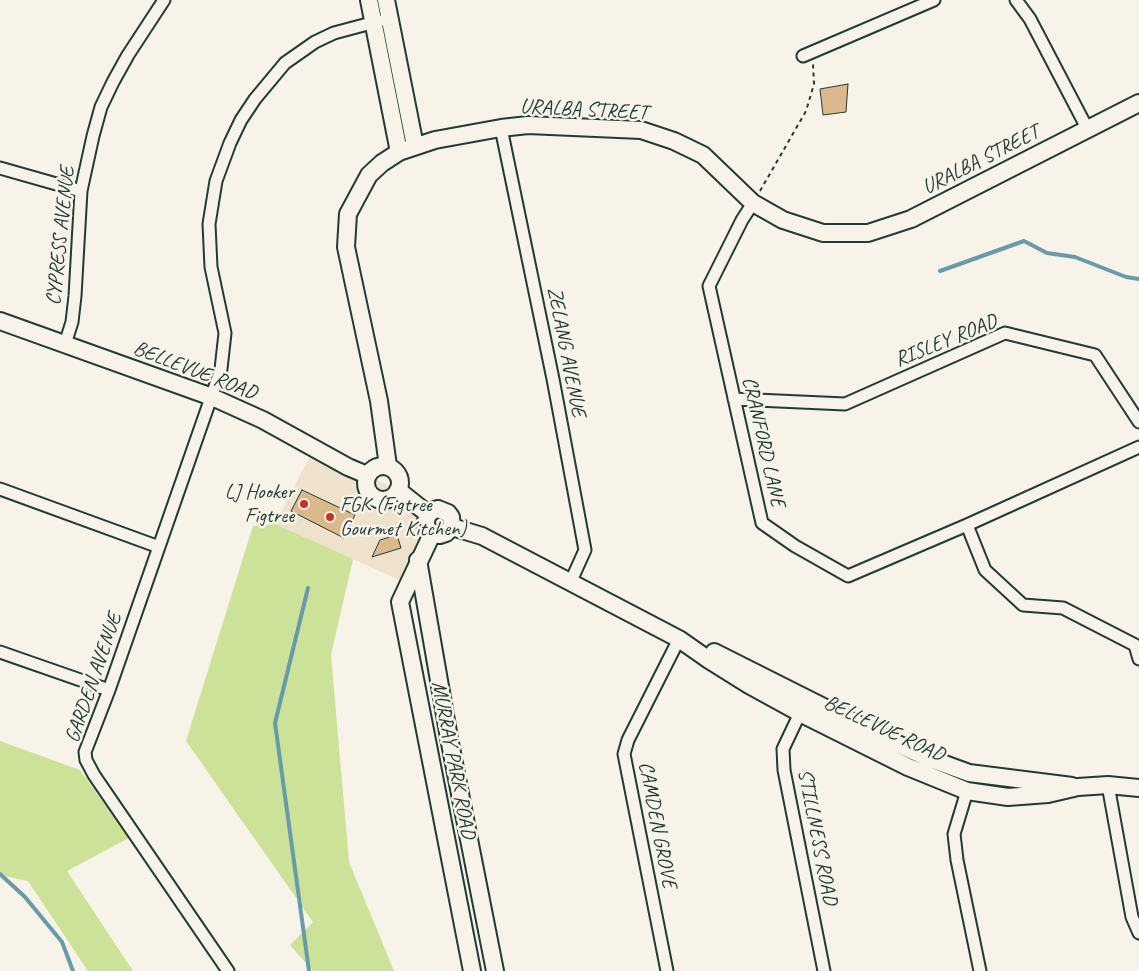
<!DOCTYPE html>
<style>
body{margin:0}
canvas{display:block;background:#f7f3e8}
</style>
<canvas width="1139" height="971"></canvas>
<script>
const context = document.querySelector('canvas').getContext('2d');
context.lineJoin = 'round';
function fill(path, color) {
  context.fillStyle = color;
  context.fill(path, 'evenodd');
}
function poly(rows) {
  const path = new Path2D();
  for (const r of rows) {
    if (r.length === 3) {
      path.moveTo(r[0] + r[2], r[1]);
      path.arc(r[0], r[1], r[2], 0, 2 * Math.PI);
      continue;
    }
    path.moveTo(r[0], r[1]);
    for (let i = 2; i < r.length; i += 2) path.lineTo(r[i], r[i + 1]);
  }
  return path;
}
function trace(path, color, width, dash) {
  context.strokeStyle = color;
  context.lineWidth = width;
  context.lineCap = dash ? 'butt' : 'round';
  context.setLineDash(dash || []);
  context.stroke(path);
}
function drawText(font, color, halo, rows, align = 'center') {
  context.font = font + ' Caveat,sans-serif';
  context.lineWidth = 5;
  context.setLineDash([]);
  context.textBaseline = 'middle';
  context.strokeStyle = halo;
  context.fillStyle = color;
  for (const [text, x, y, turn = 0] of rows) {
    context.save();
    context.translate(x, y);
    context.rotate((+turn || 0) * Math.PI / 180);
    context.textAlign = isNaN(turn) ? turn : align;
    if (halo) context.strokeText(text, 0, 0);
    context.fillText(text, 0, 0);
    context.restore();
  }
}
fill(poly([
 [312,452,367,475,398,490,428,514,427,529,408,584,275,524]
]), '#efe2cd');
fill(poly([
 [275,524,353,559,331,655,349,862,394,971,313,971,290,945,313,922,186,741,253,526],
 [0,741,80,770,129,838,67,871,133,971,88,971,28,881,0,875]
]), '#cbe298');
trace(poly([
 [940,271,1024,241,1047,253,1075,257,1126,277,1139,279],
 [308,588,275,723,309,971],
 [0,874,25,897,62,942,73,971]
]), '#679baa', 4);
const building = poly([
 [848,84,846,112,823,115,820,89,848,84],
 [302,490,355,515,344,538,291,511,302,490],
 [397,535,401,548,372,557,380,540,397,535]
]);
fill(building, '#dbb98d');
trace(building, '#1f3d34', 1);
const street = poly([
 [1016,0,1030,19,1088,130],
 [803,56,934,0],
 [501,128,553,379,585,550,571,581],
 [0,168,81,191],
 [753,203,742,220,709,286,762,523,795,546,848,576,967,525,1139,447],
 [65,344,72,322,75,296,81,191,93,136,101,107,113,82,128,55,164,0],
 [734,399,845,404,1005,333,1095,355,1139,422],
 [0,489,159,547],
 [967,525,985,570,1023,605,1063,608,1135,645,1139,659],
 [0,652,109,690],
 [800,713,783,749,784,770,824,971],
 [1108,785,1132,917,1139,933],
 [967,791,954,834,957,860,980,971],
 [228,971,94,775,86,760,85,752,109,690,221,369,225,333,211,267,209,224,216,181,230,143,241,120,255,99,285,63,315,42,334,33,379,21],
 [667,971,624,754,628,740,679,639]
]);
const secondary = poly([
 [369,0,399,152],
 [386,0,415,146],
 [0,321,212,397,263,420,348,467,367,475],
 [388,466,379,401,346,247,348,214,369,175,382,163,399,152,435,140,501,128,528,125,641,130,674,141,703,155,753,203,783,220,823,233,868,233,911,219,1139,103],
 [383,483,17],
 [398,490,428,514],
 [438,509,448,513,451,517,452,527,446,533,440,535,432,534,425,525,428,514,434,510,438,509],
 [452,527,482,536,679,639,709,660,749,685,800,713,908,767,967,791,1008,797,1048,794,1078,787,1108,785,1139,788],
 [432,534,400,602,472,971],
 [418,560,449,738,495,971],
 [714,652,887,739,928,758,969,773,1072,786]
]);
trace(street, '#1f3d34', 15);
trace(secondary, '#1f3d34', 20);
trace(poly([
 [760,191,806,111,814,84,813,64]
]), '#1f3d34', 2, [4, 4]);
trace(street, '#f7f3e8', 11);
trace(secondary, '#f7f3e8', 16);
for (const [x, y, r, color] of [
 [304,504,5,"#c8321e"],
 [330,517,5,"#c8321e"]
]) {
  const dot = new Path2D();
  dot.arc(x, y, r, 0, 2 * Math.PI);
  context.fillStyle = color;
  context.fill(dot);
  trace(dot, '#f7f3e8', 2);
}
drawText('21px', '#1f3d34', '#f7f3e8', [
 ["URALBA STREET",584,110,3],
 ["URALBA STREET",981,160,-27],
 ["CYPRESS AVENUE",61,236,-84],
 ["RISLEY ROAD",946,341,-22],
 ["ZELANG AVENUE",566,352,79],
 ["BELLEVUE ROAD",195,371,21],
 ["CRANFORD LANE",763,442,77],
 ["GARDEN AVENUE",94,678,-71],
 ["BELLEVUE ROAD",884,729,25],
 ["MURRAY PARK ROAD",453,760,79],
 ["CAMDEN GROVE",657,825,79],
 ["STILLNESS ROAD",817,837,79]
]);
drawText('21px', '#1f3d34', '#f7f3e8', [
 ["LJ Hooker",294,492],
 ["Figtree",294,516],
 ["FGK (Figtree",340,505,"left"],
 ["Gourmet Kitchen)",340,529,"left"]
], 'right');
</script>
